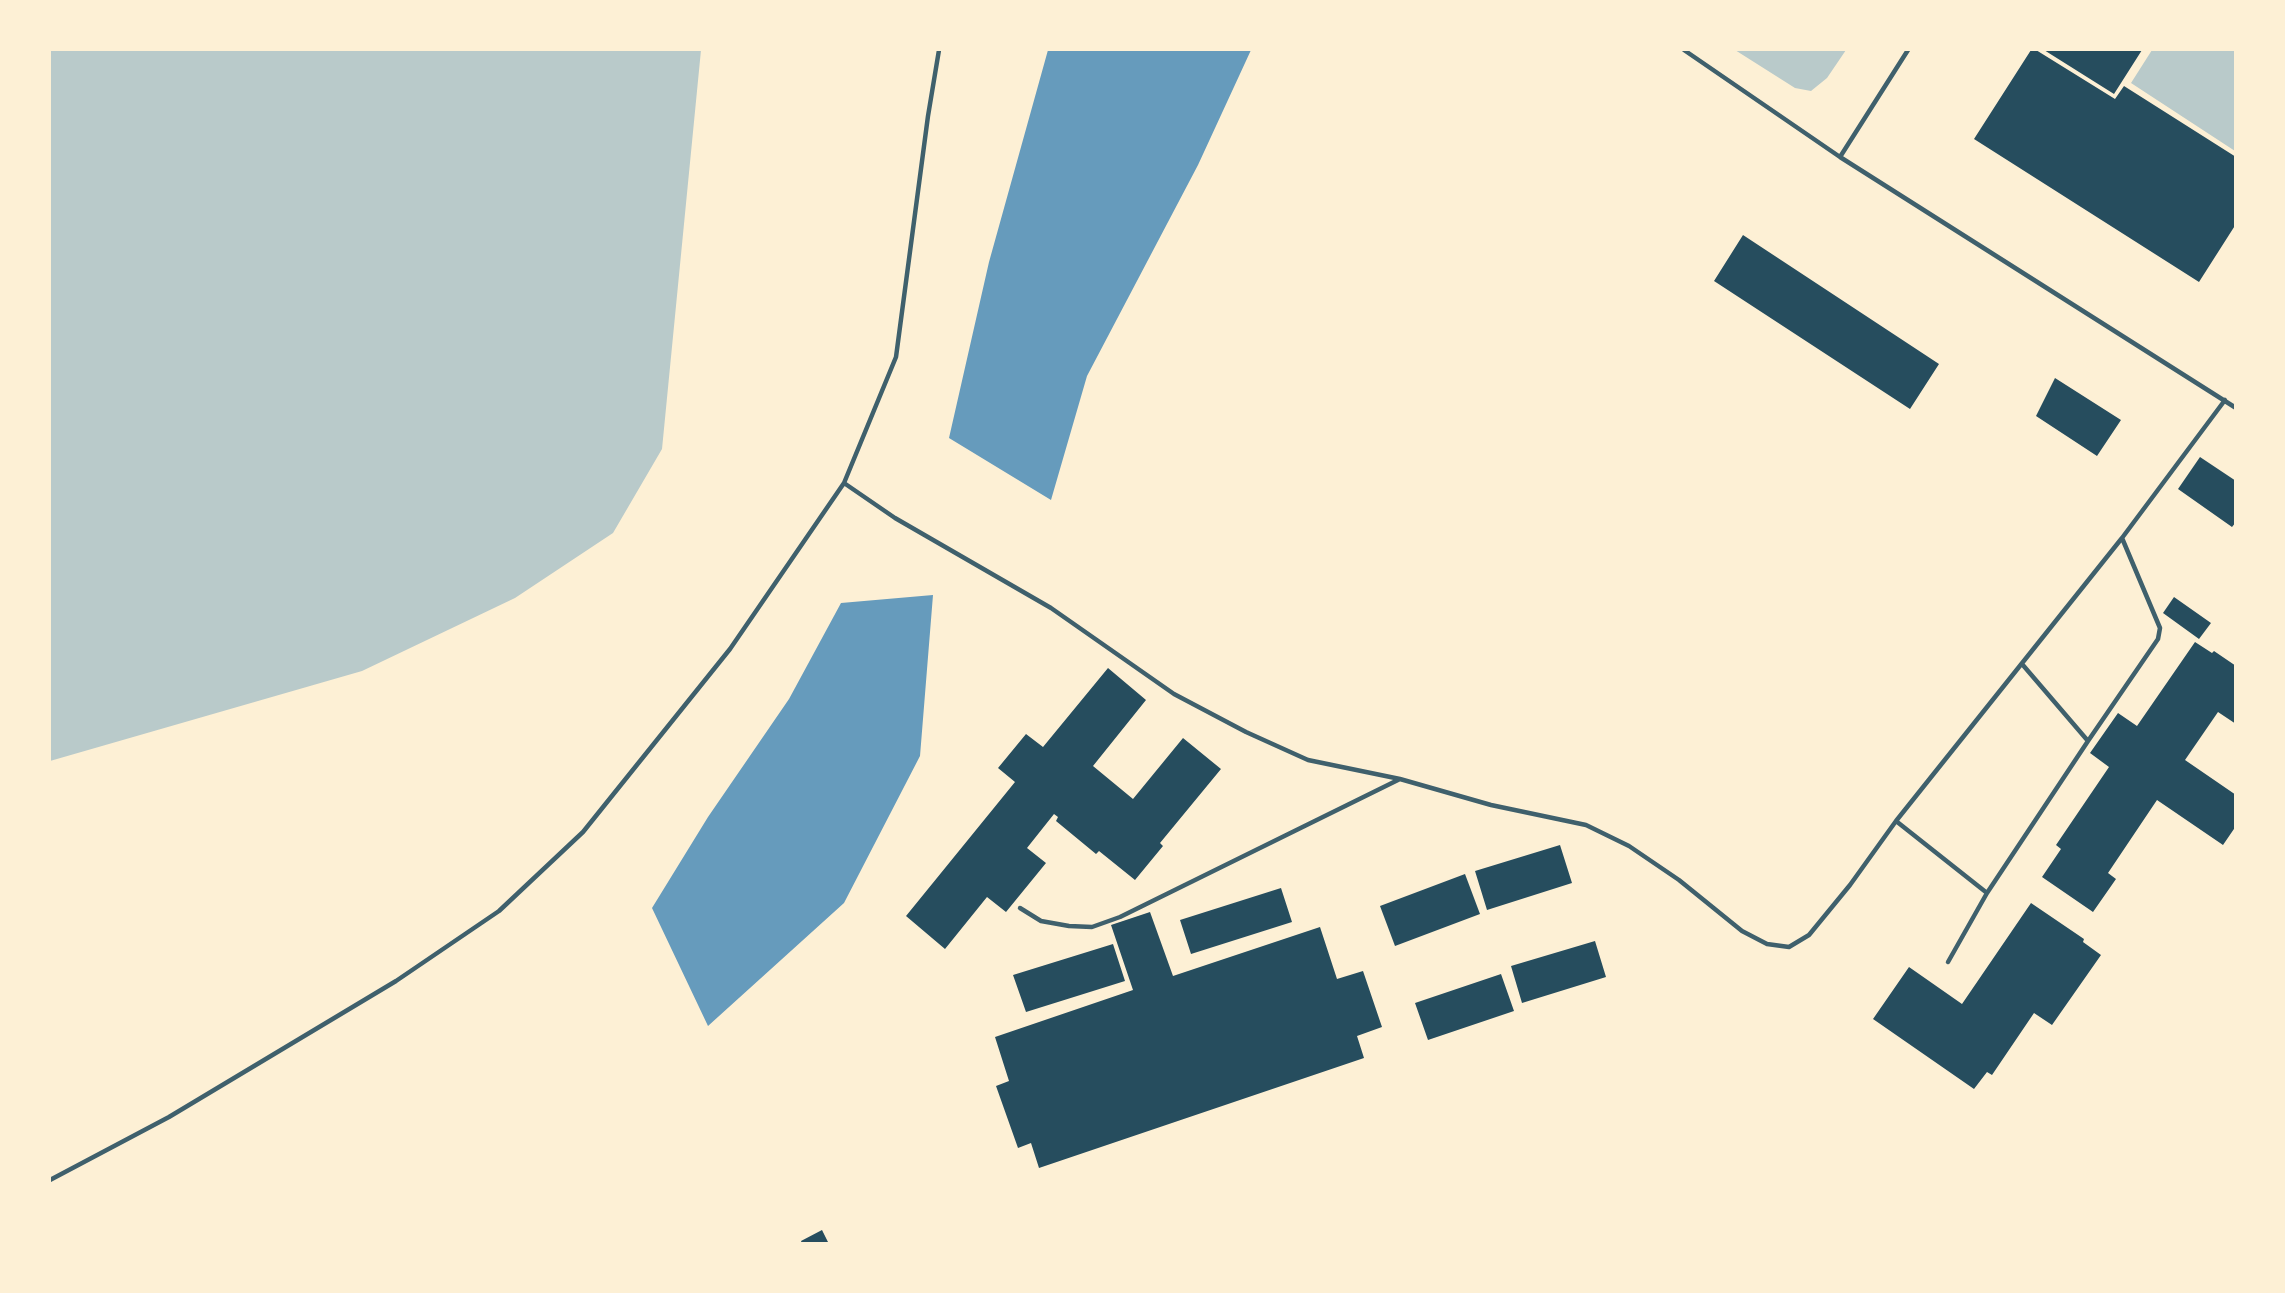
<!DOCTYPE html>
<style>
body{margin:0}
#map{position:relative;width:2285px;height:1293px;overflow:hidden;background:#fdf0d5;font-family:"Roboto Condensed",sans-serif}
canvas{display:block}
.frame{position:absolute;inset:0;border:51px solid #fdf0d5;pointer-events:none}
</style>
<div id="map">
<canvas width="2285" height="1293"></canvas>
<div class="frame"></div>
</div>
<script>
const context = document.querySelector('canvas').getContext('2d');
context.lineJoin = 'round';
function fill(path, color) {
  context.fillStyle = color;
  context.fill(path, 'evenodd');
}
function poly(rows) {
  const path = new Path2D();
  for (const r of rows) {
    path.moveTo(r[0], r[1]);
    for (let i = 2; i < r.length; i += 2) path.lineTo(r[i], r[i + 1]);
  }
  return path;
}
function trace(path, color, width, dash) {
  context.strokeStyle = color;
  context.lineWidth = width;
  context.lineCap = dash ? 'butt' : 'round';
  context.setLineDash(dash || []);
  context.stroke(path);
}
fill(poly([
 [50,50,701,50,662,449,613,533,515,598,362,671,50,761],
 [1735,50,1846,50,1827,78,1811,91,1795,88],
 [2152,50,2235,50,2235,151,2131,83]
]), '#b9caca');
fill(poly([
 [1048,50,1251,50,1198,165,1087,376,1051,500,949,438,989,262],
 [933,595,920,756,844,903,708,1026,652,908,708,817,789,699,841,603]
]), '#669bbc');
fill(poly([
 [2031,50,2036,50,2115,99,2124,86,2236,157,2236,224,2199,282,1974,139],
 [2044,50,2142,50,2114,94],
 [1743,235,1939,364,1910,409,1714,281],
 [2055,378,2121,420,2097,456,2036,416],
 [2200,457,2236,481,2236,522,2232,527,2178,489],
 [2174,597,2211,623,2199,639,2163,613],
 [2195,642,2212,653,2214,651,2236,666,2236,724,2218,712,2185,760,2236,795,2236,826,2223,845,2157,800,2108,873,2116,879,2093,912,2042,877,2061,849,2056,845,2109,767,2090,753,2118,713,2137,726],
 [1108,668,1146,700,1093,766,1133,799,1183,738,1221,769,1160,843,1163,846,1135,880,1099,851,1096,854,1056,821,1058,817,1054,814,1027,848,1046,863,1006,912,987,897,945,949,906,916,1015,782,998,768,1026,734,1043,747],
 [1560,845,1572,883,1487,910,1475,871],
 [1465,874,1480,914,1395,946,1380,906],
 [1281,888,1292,922,1191,954,1180,920],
 [2031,903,2084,939,2083,942,2101,955,2052,1025,2034,1013,1992,1075,1987,1072,1974,1089,1873,1019,1909,967,1962,1004],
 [1150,912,1173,976,1320,927,1337,979,1363,971,1382,1027,1357,1036,1364,1058,1039,1168,1031,1143,1018,1148,996,1086,1009,1081,995,1037,1133,990,1111,925],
 [1595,941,1606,977,1522,1003,1511,966],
 [1113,944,1125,981,1026,1012,1013,975],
 [1501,974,1514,1011,1428,1040,1415,1003],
 [822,1230,829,1244,802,1244,801,1241]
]), '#264d5e');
trace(poly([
 [1684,50,1840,157,2236,408],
 [1840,157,1908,50],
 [844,483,895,518,1051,608,1174,694,1246,732,1308,760,1400,779,1491,805,1586,825,1629,846,1679,880,1742,931,1767,944,1789,947,1809,935,1850,885,1896,821,2122,538,2225,400],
 [2088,741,2158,639,2160,628,2122,538],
 [1896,821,1987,893],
 [1020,908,1041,921,1069,926,1092,927,1120,917,1400,779],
 [1948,962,1987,893,2088,741,2022,664],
 [50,1180,169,1117,396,981,499,911,583,832,730,649,844,483,896,357,928,116,939,50]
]), '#3f606c', 4.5);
</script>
